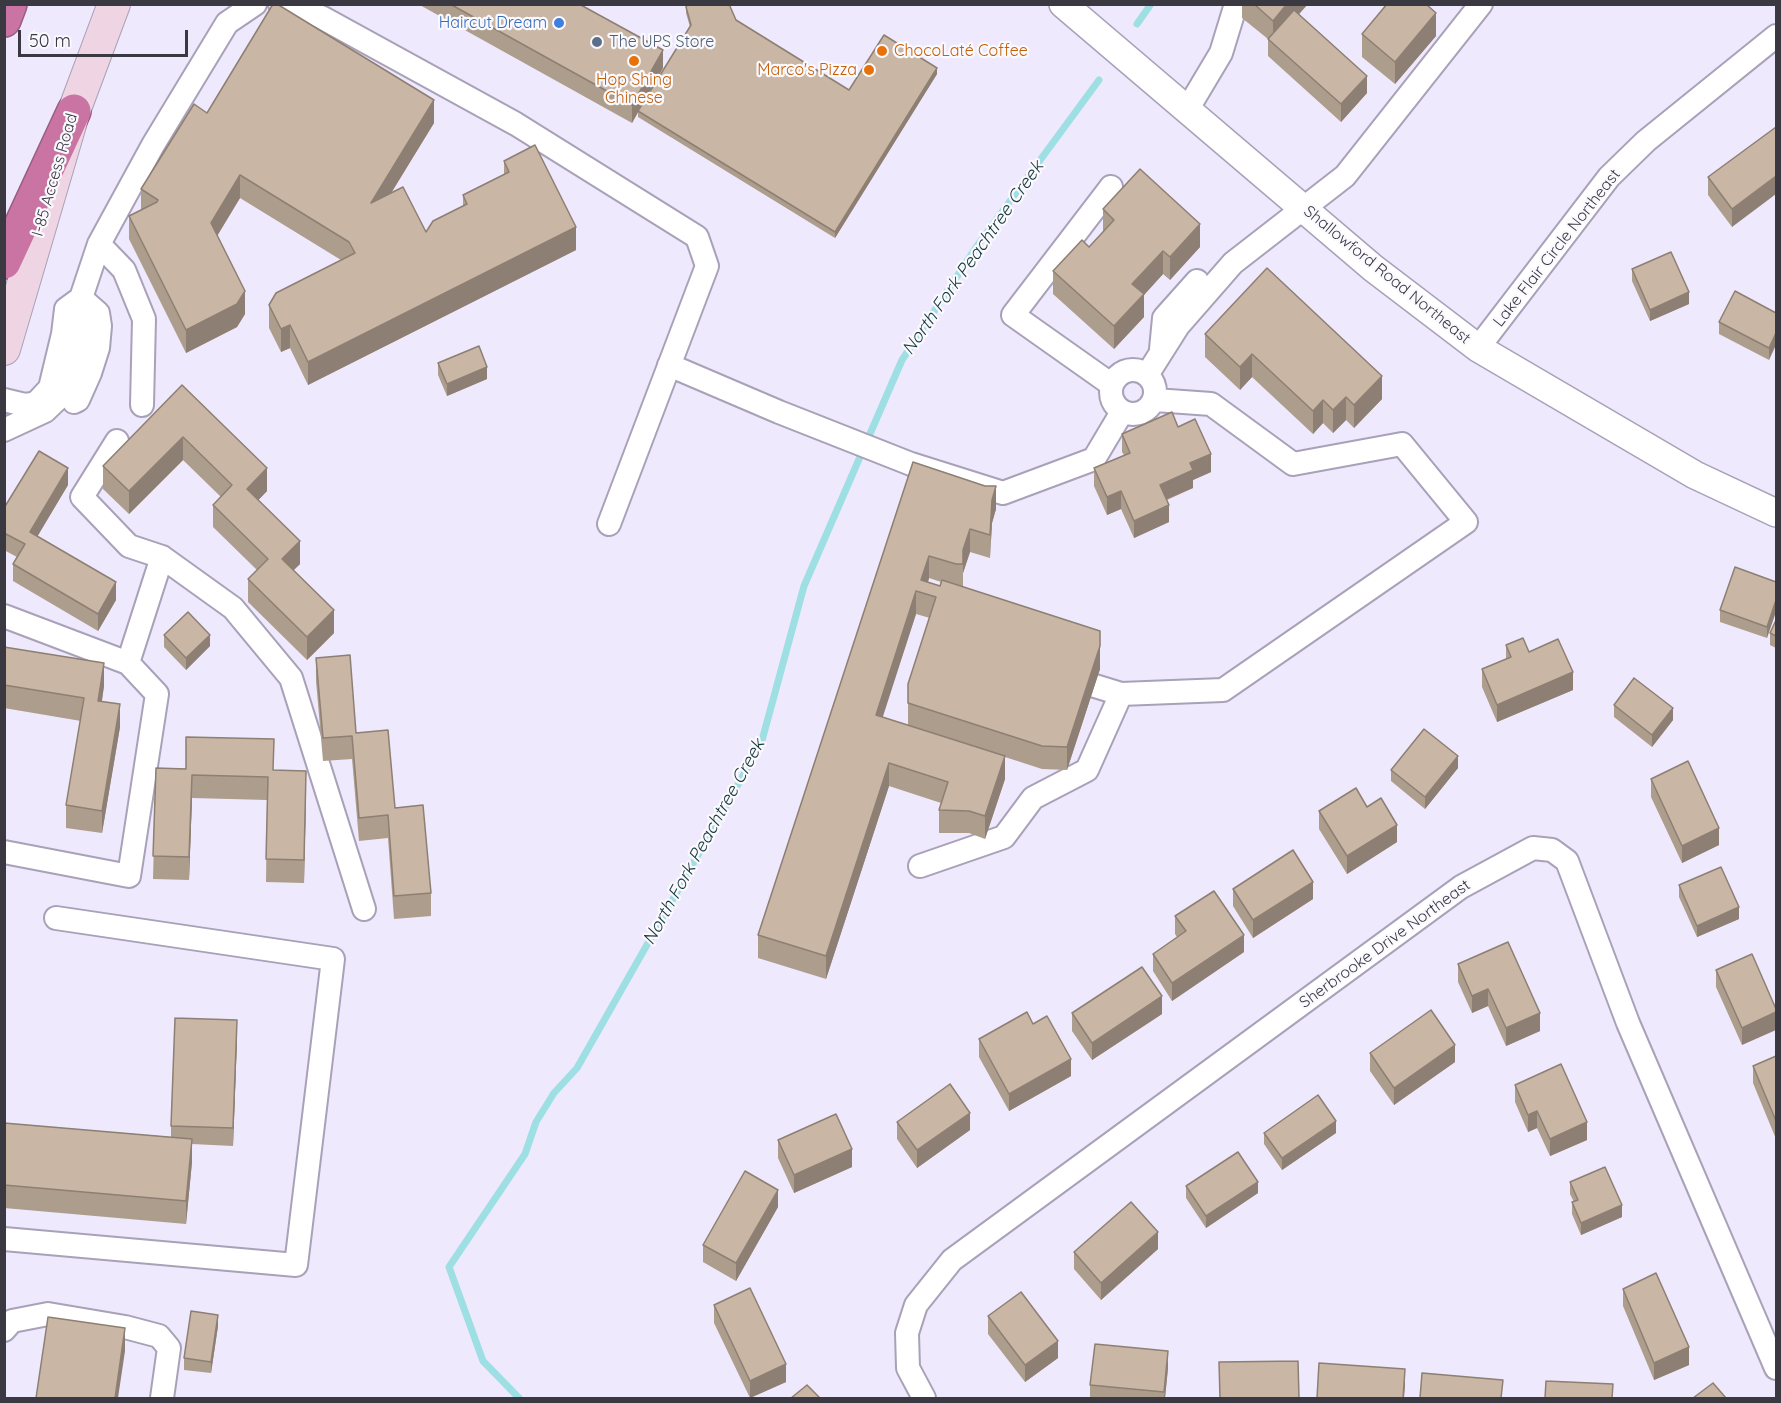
<!DOCTYPE html>
<meta charset="utf-8">
<style>
body{margin:0}
#map{position:relative;width:1781px;height:1403px;overflow:hidden;background:#efe9fd;font-family:Quicksand,sans-serif}
canvas{display:block}
.frame{position:absolute;inset:0;border:6px solid #3a3841;pointer-events:none}
.scale{position:absolute;left:18px;top:30px;width:170px;height:27px;box-sizing:border-box;border:3px solid #3a3841;border-top:0;padding-left:8px;font-size:18px;line-height:21px;white-space:nowrap;color:#3a3841;-webkit-text-stroke:4px #faf9fe;paint-order:stroke}
</style>
<div id="map">
<canvas width="1781" height="1403"></canvas>
<div class="frame"></div>
<div class="scale">50 m</div>
</div>
<script>
const context = document.querySelector('canvas').getContext('2d');
context.lineJoin = 'round';
function poly(rows) {
  const path = new Path2D();
  for (const r of rows) {
    if (r.length === 3) {
      path.moveTo(r[0] + r[2], r[1]);
      path.arc(r[0], r[1], r[2], 0, 2 * Math.PI);
      continue;
    }
    path.moveTo(r[0], r[1]);
    for (let i = 2; i < r.length; i += 2) path.lineTo(r[i], r[i + 1]);
  }
  return path;
}
function trace(path, color, width, dash) {
  context.strokeStyle = color;
  context.lineWidth = width;
  context.lineCap = dash ? 'butt' : 'round';
  context.setLineDash(dash || []);
  context.stroke(path);
}
function fill(path, color) {
  context.fillStyle = color;
  context.fill(path, 'evenodd');
}
function drawText(font, color, halo, rows, align = 'center') {
  context.font = font + ' Quicksand,sans-serif';
  context.lineWidth = 4.5;
  context.setLineDash([]);
  context.textBaseline = 'middle';
  context.strokeStyle = halo;
  context.fillStyle = color;
  for (const [text, x, y, turn = 0] of rows) {
    context.save();
    context.translate(x, y);
    context.rotate((+turn || 0) * Math.PI / 180);
    context.textAlign = isNaN(turn) ? turn : align;
    if (halo) context.strokeText(text, 0, 0);
    context.fillText(text, 0, 0);
    context.restore();
  }
}
trace(poly([
 [1137,24,1151,4],
 [519,1398,483,1361,449,1267,525,1154,536,1122,554,1093,577,1068,761,744,804,586,902,360,977,246,1099,80]
]), '#9ddfe3', 7);
const minor = poly([
 [280,4,298,7,321,17,516,124,697,237,707,266,609,524],
 [1187,110,1221,53,1236,4],
 [1111,187,1013,315,1112,385],
 [99,244,124,270,144,319,142,405],
 [1478,348,1609,177,1646,141,1776,36],
 [1161,349,1164,318,1197,281],
 [669,365,779,412,911,464,1003,493,1094,459,1122,412],
 [1133,392,22],
 [1147,375,1178,326,1233,263,1345,176,1481,4],
 [4,400,25,405,36,403,50,388,63,334,66,309,81,298],
 [74,402,78,400,90,373,98,348,100,326,98,313,81,298],
 [4,430,45,411,71,386,82,323,81,298,99,244,153,145,227,23,255,4],
 [117,441,82,497,129,546,162,557,233,608,291,678,364,909],
 [4,616,128,663,157,694,129,876,4,852],
 [128,663,162,557],
 [1095,686,1121,694],
 [920,866,1004,837,1033,798,1087,770,1121,694,1223,690,1466,522,1402,444,1293,464,1211,404,1155,400],
 [4,1239,296,1265,333,959,56,918],
 [4,1330,12,1321,48,1314,125,1327,159,1336,169,1348,162,1398],
 [924,1398,908,1368,907,1333,916,1305,952,1260,1461,887,1533,848,1552,850,1567,861,1628,1023,1776,1368]
]);
const tertiary = poly([
 [1063,4,1373,268,1478,348,1695,475,1776,513]
]);
const secondary = poly([
 [4,349,74,111,114,4]
]);
const motorway = poly([
 [4,20,10,4],
 [4,262,74,111]
]);
trace(minor, '#a8a1b8', 26);
trace(tertiary, '#a8a1b8', 30);
trace(secondary, '#a8a1b8', 34);
trace(motorway, '#985f81', 36);
trace(minor, '#fff', 22);
trace(tertiary, '#fff', 27);
trace(secondary, '#efd5e3', 32);
trace(motorway, '#ca74a3', 33);
fill(poly([
 [418,4,579,4,663,68,644,101,690,27,686,13,686,7,736,20,849,90,937,74,835,238,638,117,638,112,632,123],
 [1242,4,1308,4,1299,14,1367,93,1341,122,1268,56,1268,39,1242,18],
 [1385,4,1430,4,1429,7,1436,36,1395,84,1362,57,1362,34,1386,5],
 [207,113,434,123,391,193,426,232,463,206,463,195,504,175,504,161,576,250,308,385,290,348,281,352,269,328,269,305,341,260,240,198,217,236,245,314,237,327,186,353,129,239,129,216,141,210,141,189],
 [1776,127,1732,227,1708,195,1708,177],
 [1103,209,1200,247,1170,280,1163,274,1144,295,1144,317,1114,349,1053,294,1053,271,1089,247,1103,232],
 [1632,269,1689,304,1650,321,1632,281],
 [1776,313,1769,360,1719,334,1719,322],
 [1205,334,1382,399,1354,428,1346,420,1333,433,1323,423,1313,434,1252,377,1240,390,1205,357],
 [438,363,487,379,447,396,438,375],
 [182,385,267,491,258,500,300,564,293,570,334,633,307,660,248,602,248,579,257,570,213,527,213,505,221,497,183,460,129,514,103,489,103,466],
 [1178,427,1211,472,1193,480,1193,488,1167,500,1169,522,1134,538,1121,509,1107,515,1094,486,1094,468,1124,455,1122,452,1122,434],
 [913,462,996,509,992,523,990,558,970,552,963,573,963,587,1100,654,1100,669,1067,770,1042,769,1005,757,1005,779,985,839,969,833,939,833,939,810,941,803,889,786,826,979,758,958,758,935],
 [929,578,941,582,940,586,928,582],
 [916,614,930,618,908,684,908,725,882,717],
 [68,485,37,536,116,600,98,631,13,581,13,564,17,557,4,550,4,508],
 [1776,582,1767,638,1720,622,1720,610],
 [1776,620,1776,648,1770,645,1770,633],
 [164,635,210,646,186,670,164,647],
 [1506,645,1529,652,1573,690,1497,722,1482,687,1482,669,1506,659],
 [4,647,104,686,102,701,120,727,102,833,66,828,66,805,81,721,4,708],
 [316,658,356,733,395,808,431,893,431,916,394,919,388,838,359,841,352,759,323,761,316,681],
 [1614,705,1673,720,1652,747,1614,717],
 [156,768,274,770,306,794,304,883,266,882,267,800,192,798,189,880,153,879],
 [1458,768,1425,809,1391,781,1391,770],
 [1651,779,1719,845,1682,863,1651,797],
 [1367,807,1397,842,1347,874,1319,829,1319,811],
 [1679,885,1739,919,1697,937,1679,897],
 [1233,889,1313,899,1253,938,1233,906],
 [1175,916,1244,952,1172,1001,1153,971,1153,954,1177,937,1175,934],
 [1458,964,1540,1031,1506,1046,1488,1006,1472,1013,1458,982],
 [1716,970,1776,1009,1742,1045,1716,987],
 [1072,1013,1162,1014,1092,1060,1072,1031],
 [1033,1024,1071,1076,1009,1111,979,1057,979,1039],
 [237,1038,233,1146,192,1144,192,1162,186,1224,4,1208,4,1123,171,1137,171,1126],
 [1370,1053,1455,1062,1394,1105,1370,1071],
 [1776,1056,1776,1139,1753,1083,1753,1066],
 [1515,1085,1587,1140,1550,1156,1537,1128,1528,1132,1515,1102],
 [897,1122,970,1130,917,1168,897,1139],
 [1264,1133,1336,1133,1282,1170,1264,1144],
 [778,1140,852,1167,794,1193,778,1158],
 [1570,1182,1622,1217,1581,1235,1572,1214,1572,1202,1574,1202,1570,1194],
 [1186,1186,1258,1193,1206,1228,1186,1198],
 [778,1207,736,1281,703,1262,703,1245],
 [1158,1249,1101,1300,1074,1269,1074,1252],
 [1623,1289,1689,1365,1654,1380,1623,1306],
 [714,1305,786,1382,750,1398,714,1323],
 [988,1316,1058,1358,1025,1382,988,1334],
 [218,1326,211,1373,184,1370,184,1358],
 [1168,1368,1165,1398,1090,1398,1090,1385]
]), '#ad9d8d');
fill(poly([
 [1287,4,1308,4,1273,43,1273,21],
 [1436,13,1436,36,1395,84,1395,62],
 [663,50,663,68,632,123,632,105],
 [937,68,937,74,835,238,835,232],
 [1367,76,1367,93,1341,122,1341,104],
 [434,100,434,123,371,226,371,203],
 [240,175,240,198,211,246,211,223],
 [1776,176,1776,194,1732,227,1732,209],
 [1200,224,1200,247,1170,280,1170,257],
 [576,227,576,250,308,385,308,362],
 [1163,251,1163,274,1144,295,1144,317,1114,349,1114,326,1132,284],
 [245,291,245,314,237,327,186,353,186,330],
 [1689,292,1689,304,1650,321,1650,310],
 [290,325,290,348,281,352,281,329],
 [1776,333,1776,345,1769,360,1769,348],
 [1252,354,1252,377,1240,390,1240,367],
 [487,367,487,379,447,396,447,384],
 [1382,376,1382,399,1354,428,1354,405],
 [1346,397,1346,420,1333,433,1333,410],
 [1323,400,1323,423,1313,434,1313,411],
 [183,437,183,460,129,514,129,491],
 [1211,454,1211,472,1193,480,1193,488,1160,502,1160,485,1190,463],
 [68,468,68,485,30,549,30,532],
 [267,468,267,491,247,512,247,489],
 [996,486,996,509,992,523,990,558,992,500],
 [1121,491,1121,509,1107,515,1107,497],
 [1169,505,1169,522,1134,538,1134,521],
 [970,529,970,552,963,573,963,587,963,550],
 [300,541,300,564,282,582,282,559],
 [929,556,929,578,925,593,921,580],
 [116,582,116,600,98,631,98,614],
 [916,591,916,614,876,738,876,715],
 [1776,600,1776,612,1767,638,1767,627],
 [334,610,334,633,307,660,307,637],
 [1100,631,1100,669,1067,770,1067,747],
 [210,635,210,646,186,670,186,658],
 [104,663,104,686,98,724,98,701],
 [1573,672,1573,690,1497,722,1497,705],
 [120,704,120,727,102,833,102,811],
 [1673,708,1673,720,1652,747,1652,735],
 [1005,756,1005,779,985,839,985,816],
 [1458,756,1458,768,1425,809,1425,797],
 [889,763,889,786,826,979,826,956],
 [306,771,306,794,304,883,304,860],
 [192,775,192,798,189,880,189,857],
 [1397,825,1397,842,1347,874,1347,856],
 [1719,828,1719,845,1682,863,1682,846],
 [1313,882,1313,899,1253,938,1253,920],
 [1739,907,1739,919,1697,937,1697,926],
 [1244,935,1244,952,1172,1001,1172,983],
 [1488,989,1488,1006,1472,1013,1472,996],
 [1162,996,1162,1014,1092,1060,1092,1043],
 [1776,1012,1776,1030,1742,1045,1742,1028],
 [1540,1013,1540,1031,1506,1046,1506,1028],
 [237,1020,237,1038,233,1146,233,1128],
 [1455,1045,1455,1062,1394,1105,1394,1088],
 [1071,1059,1071,1076,1009,1111,1009,1094],
 [1537,1111,1537,1128,1528,1132,1528,1115],
 [970,1113,970,1130,917,1168,917,1150],
 [1336,1121,1336,1133,1282,1170,1282,1158],
 [1587,1122,1587,1140,1550,1156,1550,1139],
 [192,1139,192,1162,186,1224,186,1201],
 [852,1149,852,1167,794,1193,794,1175],
 [1258,1182,1258,1193,1206,1228,1206,1216],
 [778,1190,778,1207,736,1281,736,1263],
 [1622,1205,1622,1217,1581,1235,1581,1223],
 [1158,1232,1158,1249,1101,1300,1101,1283],
 [218,1315,218,1326,211,1373,211,1362],
 [125,1328,125,1351,118,1398,115,1398],
 [1058,1341,1058,1358,1025,1382,1025,1365],
 [1689,1347,1689,1365,1654,1380,1654,1363],
 [1168,1351,1168,1368,1165,1398,1164,1398],
 [786,1364,786,1382,750,1398,750,1381],
 [1405,1369,1405,1386,1404,1398,1403,1398]
]), '#8d7f73');
const building = poly([
 [273,4,277,4,434,100,371,203,403,187,426,232,433,221,467,204,463,195,509,172,504,161,535,145,576,227,308,362,290,325,281,329,269,305,276,293,355,253,349,242,240,175,211,223,245,291,237,304,186,330,129,216,157,202,158,200,141,189,194,104,207,113,273,4],
 [450,4,579,4,663,50,632,105,450,4],
 [688,4,729,4,736,20,849,90,884,35,937,68,835,232,638,111,691,25,686,7,688,4],
 [1254,4,1287,4,1273,21,1254,4],
 [1387,4,1426,4,1436,13,1395,62,1362,34,1387,4],
 [1294,10,1367,76,1341,104,1268,39,1294,10],
 [1776,127,1776,176,1732,209,1708,177,1776,127],
 [1140,169,1200,224,1170,257,1163,251,1132,284,1144,294,1114,326,1053,271,1082,240,1089,247,1114,220,1103,209,1140,169],
 [1671,252,1689,292,1650,310,1632,269,1671,252],
 [1267,268,1382,376,1354,405,1346,397,1333,410,1323,400,1313,411,1252,354,1240,367,1205,334,1267,268],
 [1735,291,1776,313,1776,333,1769,348,1719,322,1735,291],
 [479,346,487,367,447,384,438,363,479,346],
 [182,385,267,468,247,489,300,541,282,559,334,610,307,637,248,579,268,559,213,505,232,485,183,437,129,491,103,466,182,385],
 [1172,412,1178,427,1195,419,1211,454,1190,463,1193,470,1160,485,1169,505,1134,521,1121,491,1107,497,1094,468,1130,453,1122,434,1172,412],
 [39,451,68,468,30,532,116,582,98,614,13,564,25,544,4,533,4,508,39,451],
 [913,462,985,486,996,486,992,500,990,535,970,529,963,550,963,564,956,564,929,556,921,580,940,586,942,580,1100,631,1100,646,1067,747,1042,746,908,703,908,684,936,597,916,591,876,715,1005,756,985,816,969,811,939,810,948,782,889,763,826,956,758,935,913,462],
 [1735,567,1776,582,1776,600,1767,627,1720,610,1735,567],
 [188,612,210,635,186,658,164,635,188,612],
 [1776,620,1776,636,1770,633,1776,620],
 [1523,638,1529,652,1558,639,1573,672,1497,705,1482,669,1511,657,1506,645,1523,638],
 [4,647,104,663,98,701,120,704,102,811,66,805,84,698,4,685,4,647],
 [350,655,356,733,388,730,395,808,423,805,431,893,394,896,388,815,359,818,352,736,323,738,316,658,350,655],
 [1634,678,1673,708,1652,735,1614,705,1634,678],
 [1424,729,1458,756,1425,797,1391,770,1424,729],
 [186,737,274,739,273,770,306,771,304,860,266,859,268,777,192,775,189,857,153,856,156,768,186,769,186,737],
 [1688,761,1719,828,1682,846,1651,779,1688,761],
 [1356,788,1367,807,1381,798,1397,825,1347,856,1319,811,1356,788],
 [1293,850,1313,882,1253,920,1233,889,1293,850],
 [1721,867,1739,907,1697,926,1679,885,1721,867],
 [1214,891,1244,935,1172,983,1153,954,1186,931,1175,916,1214,891],
 [1508,942,1540,1013,1506,1028,1488,989,1472,996,1458,964,1508,942],
 [1752,954,1776,1009,1776,1012,1742,1028,1716,970,1752,954],
 [1142,967,1162,996,1092,1043,1072,1013,1142,967],
 [1431,1010,1455,1045,1394,1088,1370,1053,1431,1010],
 [1027,1012,1033,1024,1047,1016,1071,1059,1009,1094,979,1039,1027,1012],
 [175,1018,237,1020,233,1128,171,1126,175,1018],
 [1776,1056,1776,1121,1753,1066,1776,1056],
 [1561,1064,1587,1122,1550,1139,1537,1111,1528,1115,1515,1085,1561,1064],
 [950,1084,970,1113,917,1150,897,1122,950,1084],
 [1318,1095,1336,1121,1282,1158,1264,1133,1318,1095],
 [836,1114,852,1149,794,1175,778,1140,836,1114],
 [4,1123,192,1139,186,1201,4,1185,4,1123],
 [1238,1152,1258,1182,1206,1216,1186,1186,1238,1152],
 [1605,1167,1622,1205,1581,1223,1572,1202,1578,1200,1570,1182,1605,1167],
 [745,1171,778,1190,736,1263,703,1245,745,1171],
 [1131,1202,1158,1232,1101,1283,1074,1252,1131,1202],
 [1656,1273,1689,1347,1654,1363,1623,1289,1656,1273],
 [750,1288,786,1364,750,1381,714,1305,750,1288],
 [1021,1292,1058,1341,1025,1365,988,1316,1021,1292],
 [191,1311,218,1315,211,1362,184,1358,191,1311],
 [48,1317,125,1328,115,1398,36,1398,48,1317],
 [1095,1344,1168,1351,1164,1392,1090,1385,1095,1344],
 [1298,1361,1299,1398,1220,1398,1219,1362,1298,1361],
 [1319,1363,1405,1369,1403,1398,1317,1398,1319,1363],
 [1422,1373,1503,1380,1501,1398,1420,1398,1422,1373],
 [1546,1381,1613,1384,1612,1398,1545,1398,1546,1381],
 [1713,1383,1726,1398,1693,1398,1713,1383],
 [807,1385,820,1398,791,1398,807,1385]
]);
fill(building, '#c9b6a4');
trace(building, '#8d7f73', 1.5);
for (const [x, y, r, color] of [
 [559,23,6,"#3f7fe0"],
 [597,42,6,"#5c6f8a"],
 [882,51,6,"#e8710a"],
 [634,61,6,"#e8710a"],
 [869,70,6,"#e8710a"]
]) {
  const dot = new Path2D();
  dot.arc(x, y, r, 0, 2 * Math.PI);
  context.fillStyle = color;
  context.fill(dot);
  trace(dot, '#faf9fe', 2);
}
drawText('16px', '#366cbe', '#faf9fe', [
 ["Haircut Dream",547,23]
], 'right');
drawText('16px', '#4e5e75', '#faf9fe', [
 ["The UPS Store",609,42]
], 'left');
drawText('16px', '#c56008', '#faf9fe', [
 ["ChocoLaté Coffee",894,51],
 ["Marco's Pizza",857,70,"right"],
 ["Hop Shing",634,80,"center"],
 ["Chinese",634,98,"center"]
], 'left');
drawText('16px', '#3a3841', '#faf9fe', [
 ["I-85 Access Road",55,175,-74],
 ["Lake Flair Circle Northeast",1557,248,-52],
 ["Shallowford Road Northeast",1387,275,39],
 ["Sherbrooke Drive Northeast",1385,944,-36]
]);
drawText('italic 18px', '#163739', '#faf9fe', [
 ["North Fork Peachtree Creek",973,258,-55],
 ["North Fork Peachtree Creek",704,842,-61]
]);
</script>
